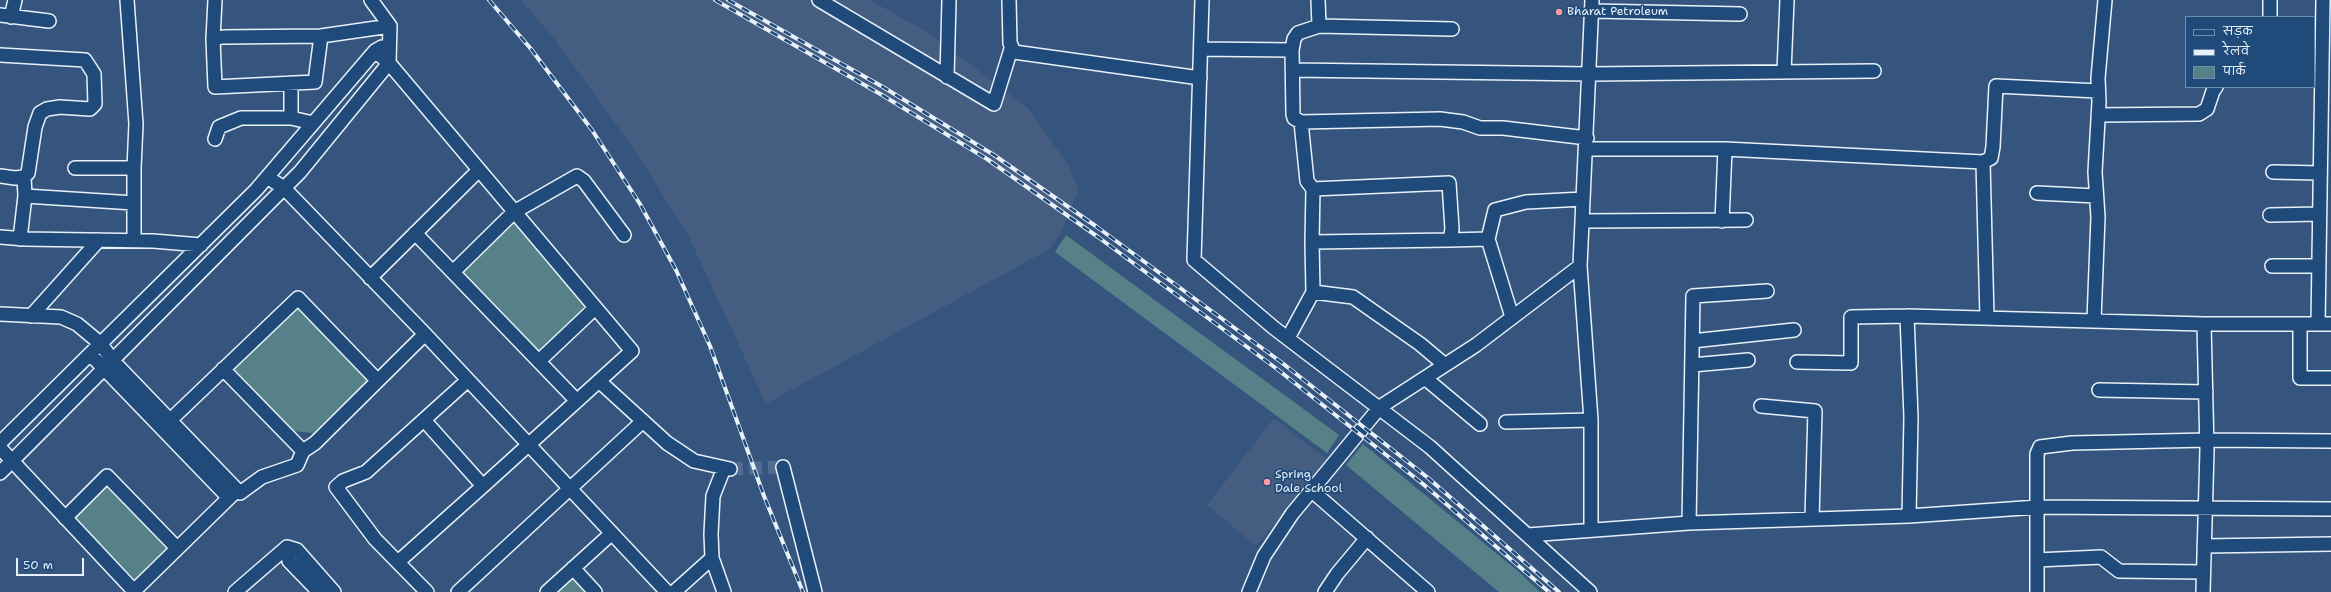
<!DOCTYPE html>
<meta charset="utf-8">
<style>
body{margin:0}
#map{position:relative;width:2331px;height:592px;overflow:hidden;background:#35557e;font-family:"Shantell Sans","Playpen Sans Deva",sans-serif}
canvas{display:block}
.legend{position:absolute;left:2185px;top:16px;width:130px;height:72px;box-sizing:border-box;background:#1f4a7a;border:1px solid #6f8dac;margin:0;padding:5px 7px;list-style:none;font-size:12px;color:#e8f1f8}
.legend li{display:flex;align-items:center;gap:8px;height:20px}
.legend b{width:20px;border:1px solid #6f8dac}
.scale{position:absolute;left:16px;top:558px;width:68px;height:18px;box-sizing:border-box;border:2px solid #e8f1f8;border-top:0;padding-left:5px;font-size:12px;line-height:14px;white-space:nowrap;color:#e8f1f8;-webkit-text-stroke:3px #1f4a7a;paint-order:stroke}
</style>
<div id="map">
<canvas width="2331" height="592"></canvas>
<ul class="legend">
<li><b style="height:5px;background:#1f4a7a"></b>सड़क</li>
<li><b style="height:5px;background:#e8f1f8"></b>रेलवे</li>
<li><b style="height:11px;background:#578188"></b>पार्क</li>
</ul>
<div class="scale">50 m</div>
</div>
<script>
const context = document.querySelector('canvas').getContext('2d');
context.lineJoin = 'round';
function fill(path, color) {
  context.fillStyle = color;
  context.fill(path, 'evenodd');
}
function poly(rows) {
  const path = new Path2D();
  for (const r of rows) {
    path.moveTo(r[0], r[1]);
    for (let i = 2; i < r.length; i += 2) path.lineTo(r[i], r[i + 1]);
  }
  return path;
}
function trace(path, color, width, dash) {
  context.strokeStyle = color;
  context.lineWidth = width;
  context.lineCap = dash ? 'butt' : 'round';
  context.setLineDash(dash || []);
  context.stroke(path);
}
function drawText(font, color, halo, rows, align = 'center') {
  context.font = font + ' "Shantell Sans",sans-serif';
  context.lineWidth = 3.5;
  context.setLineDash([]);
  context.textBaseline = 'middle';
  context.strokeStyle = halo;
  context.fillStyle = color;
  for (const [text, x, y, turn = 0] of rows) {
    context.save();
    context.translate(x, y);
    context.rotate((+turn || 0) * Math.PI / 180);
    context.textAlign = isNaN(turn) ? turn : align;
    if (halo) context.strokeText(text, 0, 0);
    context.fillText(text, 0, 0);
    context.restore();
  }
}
fill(poly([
 [521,0,870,0,927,32,1029,109,1070,168,1078,191,1061,233,1050,249,766,404,689,237,636,152,555,40],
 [1274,418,1328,460,1256,546,1207,505]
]), '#445d81');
fill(poly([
 [514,218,589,309,539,354,460,270],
 [1066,235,1339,435,1327,453,1055,252],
 [297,306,370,378,313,433,292,431,233,368],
 [1363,444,1519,572,1540,592,1499,592,1346,465],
 [110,484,170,548,136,581,75,517],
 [574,576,589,592,557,592]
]), '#578188');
trace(poly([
 [730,469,783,467]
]), '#506c90', 13, [13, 6]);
const minor = poly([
 [127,0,136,124,134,168,134,240],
 [215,0,213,39,215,87,315,82,321,36],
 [819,0,994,104,1011,49],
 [1009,0,1010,43,1014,52,1200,78],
 [1202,0,1194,260,1274,328,1430,447,1590,592],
 [1318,0,1319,26,1452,29],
 [2270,0,2270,17],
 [1592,11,1740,14],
 [0,15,49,21],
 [11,17,15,0],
 [213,39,223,37,321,36,390,26],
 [1201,49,1292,50,1293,114,1294,118,1301,122],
 [1292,50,1294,39,1298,33,1319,26],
 [375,51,389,63,632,351,483,486],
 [0,55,85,60,94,74,95,104,90,109,60,107,47,109,40,113,35,127,28,173,24,177,15,178,0,176],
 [1293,70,1590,74,1874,71],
 [1784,72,1787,0],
 [947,77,949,0],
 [2098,115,2199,114,2207,109,2213,91,2216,87],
 [291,118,291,83],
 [215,139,219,127,241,118,291,118,313,123],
 [1586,149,1725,149,1983,162,1991,158,1993,147,1996,86,2098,91],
 [1983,162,1987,318],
 [75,168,134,168],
 [2273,172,2320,173],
 [24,177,25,196,134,203],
 [267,177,284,188,425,334,667,592],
 [2037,193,2096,196],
 [2270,215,2319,214],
 [1582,221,1746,220],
 [1722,221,1725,149],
 [415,233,577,401],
 [0,237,25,239,153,241,201,245],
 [20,239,25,196],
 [1450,240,1488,239],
 [1312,242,1313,189],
 [1580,266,1591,420,1591,528],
 [2272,266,2318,266],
 [453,272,514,212,577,176,584,181,624,235],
 [370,278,479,170],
 [0,314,61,317,77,324,101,344,113,361,240,493,262,477,297,465,303,451,315,443,425,334],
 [31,316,99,240],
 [1512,317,1488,239,1495,210,1526,202,1583,199],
 [2094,320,2098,217,2095,172,2099,102,2098,78,2105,0],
 [2300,324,2300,378,2330,378],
 [2318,324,2323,0],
 [1288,338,1313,292],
 [1692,341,1794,330],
 [90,354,229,498],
 [539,361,595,308],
 [1797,362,1851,363,1851,317,1907,316],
 [1445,365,1420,344,1353,297,1313,292,1312,242,1450,240,1452,229,1449,183,1313,189,1307,181,1301,122,1440,119,1463,122,1480,128,1503,128,1587,138],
 [1692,365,1748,360],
 [223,369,303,451],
 [1425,378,1480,424],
 [599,381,667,443,694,461,730,469],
 [2099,390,2206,392],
 [1761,406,1815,411,1812,519],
 [1506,422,1591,420],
 [162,428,298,298,377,380],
 [0,443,256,190,375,51,382,47],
 [0,448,135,592],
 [783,467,815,592],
 [0,473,300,172,389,63,390,26,371,0],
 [1311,490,1428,592],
 [1909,516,2038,507,2331,509],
 [65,518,107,476,177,548],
 [1689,523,1693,296,1767,291],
 [1528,535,1689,523,1909,516,1911,417,1907,316,2204,324],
 [2204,546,2331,544],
 [287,547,297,550,334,592],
 [287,547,289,561,319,592],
 [2037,560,2101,557,2119,571,2203,572],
 [398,562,483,486,424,420],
 [573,568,595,592],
 [134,591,234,493],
 [235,592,287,547],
 [427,592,375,539,336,487,343,481,366,472,468,380],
 [458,592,643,421],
 [547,592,612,533],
 [674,592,712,558],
 [724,592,712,558,711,534,713,496,724,468],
 [1249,592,1264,556,1292,514,1380,407,1476,345,1580,266,1592,0],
 [1325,592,1337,574,1367,538],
 [2037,592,2037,454,2040,447,2072,443,2207,440,2331,441],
 [2203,592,2207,450,2204,324,2331,324]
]);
trace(minor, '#e8f1f8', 16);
trace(minor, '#1f4a7a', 13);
const rail = poly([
 [489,0,531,49,592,130,640,204,676,270,710,346,764,496,803,592],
 [715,0,882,95,987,159,1098,237,1277,369,1423,484,1549,592],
 [728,0,883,87,994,155,1097,227,1281,362,1427,477,1559,592]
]);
trace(rail, '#e8f1f8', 4);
trace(rail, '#1f4a7a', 2.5, [8]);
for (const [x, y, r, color] of [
 [1559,12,4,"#ff9aa2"],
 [1267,482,4,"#ff9aa2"]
]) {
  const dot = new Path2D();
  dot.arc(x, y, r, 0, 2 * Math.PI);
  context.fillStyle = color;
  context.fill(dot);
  trace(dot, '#1f4a7a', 1.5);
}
drawText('12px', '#e8f1f8', '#1f4a7a', [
 ["Bharat Petroleum",1567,12],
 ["Spring",1275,475],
 ["Dale School",1275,489]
], 'left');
</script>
